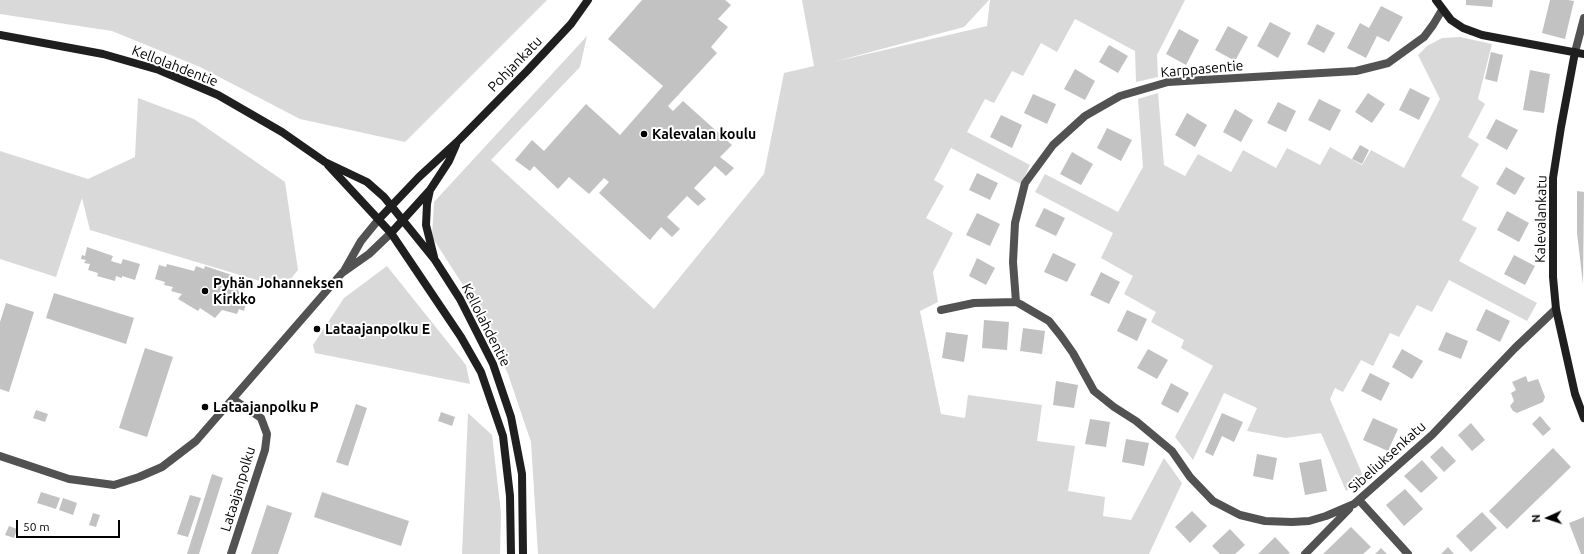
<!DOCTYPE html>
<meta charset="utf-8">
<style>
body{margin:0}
#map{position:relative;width:1584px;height:554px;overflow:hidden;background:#fff;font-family:Ubuntu,sans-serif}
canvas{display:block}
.north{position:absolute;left:1528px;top:498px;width:40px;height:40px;-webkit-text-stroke:3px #fff;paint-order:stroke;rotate:267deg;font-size:11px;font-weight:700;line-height:16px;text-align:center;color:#000}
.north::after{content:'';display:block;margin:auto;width:14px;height:18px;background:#000;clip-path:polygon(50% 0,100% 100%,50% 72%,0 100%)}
.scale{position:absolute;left:16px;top:520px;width:104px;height:18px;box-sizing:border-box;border:2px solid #000;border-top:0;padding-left:5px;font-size:12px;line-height:14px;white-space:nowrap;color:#000;-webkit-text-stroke:3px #fff;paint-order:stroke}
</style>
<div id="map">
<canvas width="1584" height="554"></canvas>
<div class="north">N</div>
<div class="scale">50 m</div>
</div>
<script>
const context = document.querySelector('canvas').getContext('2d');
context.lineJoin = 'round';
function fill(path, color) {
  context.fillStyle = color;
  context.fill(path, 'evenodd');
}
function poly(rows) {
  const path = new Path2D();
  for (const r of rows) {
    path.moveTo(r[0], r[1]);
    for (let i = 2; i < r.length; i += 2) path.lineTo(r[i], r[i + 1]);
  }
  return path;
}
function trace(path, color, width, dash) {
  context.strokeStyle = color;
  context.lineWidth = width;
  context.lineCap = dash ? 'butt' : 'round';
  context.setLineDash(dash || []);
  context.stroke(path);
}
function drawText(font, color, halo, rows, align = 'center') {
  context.font = font + ' Ubuntu,sans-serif';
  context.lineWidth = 4;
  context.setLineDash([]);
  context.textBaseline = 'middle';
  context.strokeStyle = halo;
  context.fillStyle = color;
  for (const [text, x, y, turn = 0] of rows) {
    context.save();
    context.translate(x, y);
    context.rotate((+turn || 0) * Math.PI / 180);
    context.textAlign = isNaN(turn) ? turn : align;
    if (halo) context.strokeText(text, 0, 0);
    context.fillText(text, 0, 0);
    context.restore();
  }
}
fill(poly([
 [0,0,547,0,405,142,300,119,200,67,112,31,0,14],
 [802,0,989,0,964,27,833,62,987,26,990,0,1185,0,1157,55,1158,77,1136,82,1135,51,1075,19,1057,52,1041,43,1023,76,1012,71,994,103,985,99,967,132,1030,165,1021,184,951,148,934,180,944,186,926,218,953,233,933,272,938,302,920,311,941,414,965,418,968,395,1042,405,1037,441,1075,446,1068,491,1105,497,1103,516,1131,520,1164,458,1182,483,1149,554,538,554,531,442,508,374,472,299,432,237,434,202,587,36,580,67,491,160,654,309,764,174,784,73,814,66],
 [1460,37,1492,44,1478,99,1485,104,1468,137,1479,144,1461,176,1479,187,1462,220,1477,228,1459,261,1537,303,1527,321,1449,280,1432,312,1417,305,1399,337,1390,333,1373,366,1361,360,1343,392,1335,388,1330,399,1364,478,1346,491,1321,433,1286,438,1247,431,1257,408,1224,393,1193,460,1175,437,1213,366,1181,348,1184,340,1151,322,1156,312,1124,294,1133,276,1101,258,1113,233,1035,192,1045,174,1118,212,1143,167,1138,99,1158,93,1164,165,1185,176,1198,154,1231,172,1243,150,1276,168,1287,148,1320,165,1330,147,1362,165,1371,150,1404,168,1440,99,1418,55,1427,46,1442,38],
 [138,98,194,119,285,182,298,270,283,288,90,230,82,198,56,277,0,259,0,151,88,179,135,157],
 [387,266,466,365,470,384,315,353,313,345,344,298],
 [468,413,492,435,501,513,500,554,462,554]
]), '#d9d9d9');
fill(poly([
 [642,0,725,0,731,5,718,19,728,27,711,47,717,53,668,106,673,111,683,101,732,145,720,157,734,168,726,176,715,166,694,188,706,199,698,206,687,196,667,217,680,229,672,237,661,227,650,240,599,193,609,182,604,178,589,194,569,177,558,189,534,166,530,171,515,160,532,140,544,151,586,104,620,135,663,86,608,39],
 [1466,0,1493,0,1492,7,1466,5],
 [1550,0,1568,0,1574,1,1565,39,1542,33],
 [1381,6,1403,17,1389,42,1377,36,1366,58,1347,48,1360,23,1369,28],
 [1270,22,1291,33,1278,58,1257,46],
 [1317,24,1335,33,1324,53,1307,44],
 [1228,26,1248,37,1235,61,1215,50],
 [1179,29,1199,40,1186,65,1166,54],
 [1109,45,1128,56,1118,73,1099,62],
 [1491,52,1503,55,1497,82,1485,79],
 [1075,69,1095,81,1085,100,1064,89],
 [1530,70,1550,74,1544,113,1523,110],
 [1410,88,1430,98,1419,120,1399,110],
 [1368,93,1385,104,1372,123,1355,112],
 [1033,94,1056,104,1047,124,1024,113],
 [1319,99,1341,110,1330,131,1308,120],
 [1278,102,1296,111,1286,132,1267,123],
 [1235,109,1253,120,1241,142,1223,132],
 [1187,113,1207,125,1195,147,1175,135],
 [1001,115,1022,125,1012,148,990,137],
 [1496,119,1518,130,1507,150,1486,138],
 [1107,128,1132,140,1121,161,1097,148],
 [1360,145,1369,150,1362,164,1352,159],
 [1072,152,1093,164,1081,185,1060,174],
 [1506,167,1525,178,1515,195,1496,184],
 [977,173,998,183,990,200,969,190],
 [1577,191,1584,192,1583,284,1577,233],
 [1044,208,1065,218,1056,236,1035,226],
 [1507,211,1529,223,1519,242,1497,230],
 [977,213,1000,224,990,246,966,235],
 [87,247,113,256,111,261,121,264,123,259,140,264,135,280,122,276,122,278,116,276,115,281,97,276,98,273,88,270,90,264,84,263,86,260,81,259,82,255,85,256],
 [1053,253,1076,264,1067,282,1044,272],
 [1514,255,1535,266,1525,285,1504,274],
 [977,258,995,268,986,285,969,276],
 [167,264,194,271,196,266,204,269,205,266,232,275,230,279,241,283,238,291,252,296,250,304,246,303,244,311,239,309,237,314,222,310,215,318,200,308,198,311,178,299,182,294,171,291,173,287,164,285,165,282,155,279,159,265,166,267],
 [1101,272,1120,282,1109,304,1090,295],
 [54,293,134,318,126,344,46,318],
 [6,303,34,312,9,392,0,389,0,322],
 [1486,309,1510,321,1500,342,1476,330],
 [1127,310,1147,319,1137,341,1117,331],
 [984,320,1009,322,1007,350,982,348],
 [1023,328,1045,331,1042,354,1020,351],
 [946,332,968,335,964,362,942,358],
 [1446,332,1468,341,1461,359,1438,350],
 [145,348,173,357,147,437,119,428],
 [1148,349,1168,360,1157,379,1137,368],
 [1402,349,1423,361,1412,379,1392,367],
 [1370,373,1390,383,1381,401,1361,391],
 [1526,376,1528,382,1538,379,1545,397,1543,402,1517,413,1513,411,1510,406,1514,401,1511,393,1516,390,1512,382],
 [1056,381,1078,385,1074,408,1053,405],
 [1171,383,1189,393,1178,413,1161,404],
 [356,404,367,408,348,466,336,462],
 [36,410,48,414,45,422,33,418],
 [441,412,455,417,452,426,438,421],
 [1222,413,1243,422,1234,442,1222,436,1213,456,1205,452],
 [1540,416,1551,429,1543,436,1532,424],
 [1373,418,1398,429,1388,451,1363,440],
 [1090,419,1110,422,1106,447,1085,444],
 [1471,423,1485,440,1472,451,1458,435],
 [1126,439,1149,443,1144,466,1122,462],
 [1442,446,1456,461,1444,472,1430,457],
 [1553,448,1571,467,1507,529,1489,511],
 [1257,454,1277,458,1273,480,1253,476],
 [1321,459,1327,491,1305,495,1299,463],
 [1422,460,1438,478,1421,493,1404,476],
 [212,474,223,478,199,554,187,554],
 [1405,489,1423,509,1404,526,1386,505],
 [41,492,60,498,56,509,37,503],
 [322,492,409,521,401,546,314,517],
 [190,495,201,498,188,537,177,534],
 [63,498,77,503,73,515,59,510],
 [267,505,292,513,278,554,251,554],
 [1192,511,1207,526,1190,543,1175,527],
 [1482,512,1497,528,1471,552,1456,536],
 [93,513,100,515,96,527,89,525],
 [1584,517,1584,554,1581,554,1569,523],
 [9,526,17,529,14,538,5,535],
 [1351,527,1371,547,1363,554,1323,554],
 [1230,529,1245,545,1235,554,1220,554,1212,546],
 [1275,537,1290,553,1288,554,1258,554],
 [1448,547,1454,554,1441,554],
 [1381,548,1387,554,1375,554]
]), '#c2c2c2');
trace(poly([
 [1575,52,1584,18],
 [344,271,361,241,379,219],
 [1016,302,1013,262,1015,223,1025,183,1053,145,1085,116,1120,96,1168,82,1356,71,1388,63,1424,37,1433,25,1442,10],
 [941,310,974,303,1016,302,1020,304,1049,321,1061,336,1073,353,1094,391,1114,407,1136,421,1172,451,1190,477,1213,501,1240,515,1265,521,1292,522,1309,521,1326,516,1354,504,1432,435,1515,348,1556,309],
 [0,456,69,479,114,485,139,477,162,467,196,441,342,273,369,254,391,233],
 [1359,500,1408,554],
 [231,554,265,450,267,434,261,418,233,399],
 [1305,554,1349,509]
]), '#525252', 8);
trace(poly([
 [1436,0,1451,20,1463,28,1482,35,1584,54],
 [0,35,103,54,159,70,218,95,282,132,325,162,367,182,384,197,435,260,460,299,493,364,511,417,522,474,523,554],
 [1575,52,1561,127,1553,178,1553,277,1556,309,1575,394,1584,418],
 [328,165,391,233,461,337,481,372,503,436,510,496,511,554],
 [430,190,427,204,426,225,434,257],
 [379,219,419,177,457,142,527,71,571,24,588,0],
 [391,233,430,190,449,161,456,145]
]), '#1f1f1f', 8);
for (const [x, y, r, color] of [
 [644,134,4,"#000"],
 [205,291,4,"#000"],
 [317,329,4,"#000"],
 [205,407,4,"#000"]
]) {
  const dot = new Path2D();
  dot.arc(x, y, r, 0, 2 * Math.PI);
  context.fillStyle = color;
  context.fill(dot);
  trace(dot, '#fff', 1.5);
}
drawText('14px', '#000', '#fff', [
 ["Pohjankatu",515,64,-46],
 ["Kellolahdentie",175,66,21],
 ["Karppasentie",1202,69,-5],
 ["Kalevalankatu",1541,219,-89],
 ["Kellolahdentie",486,325,63],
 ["Sibeliuksenkatu",1387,457,-42],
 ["Lataajanpolku",238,489,-73]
]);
drawText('bold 14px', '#000', '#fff', [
 ["Kalevalan koulu",652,134],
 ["Pyhän Johanneksen",213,283],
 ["Kirkko",213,299],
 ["Lataajanpolku E",325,329],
 ["Lataajanpolku P",213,407]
], 'left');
</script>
